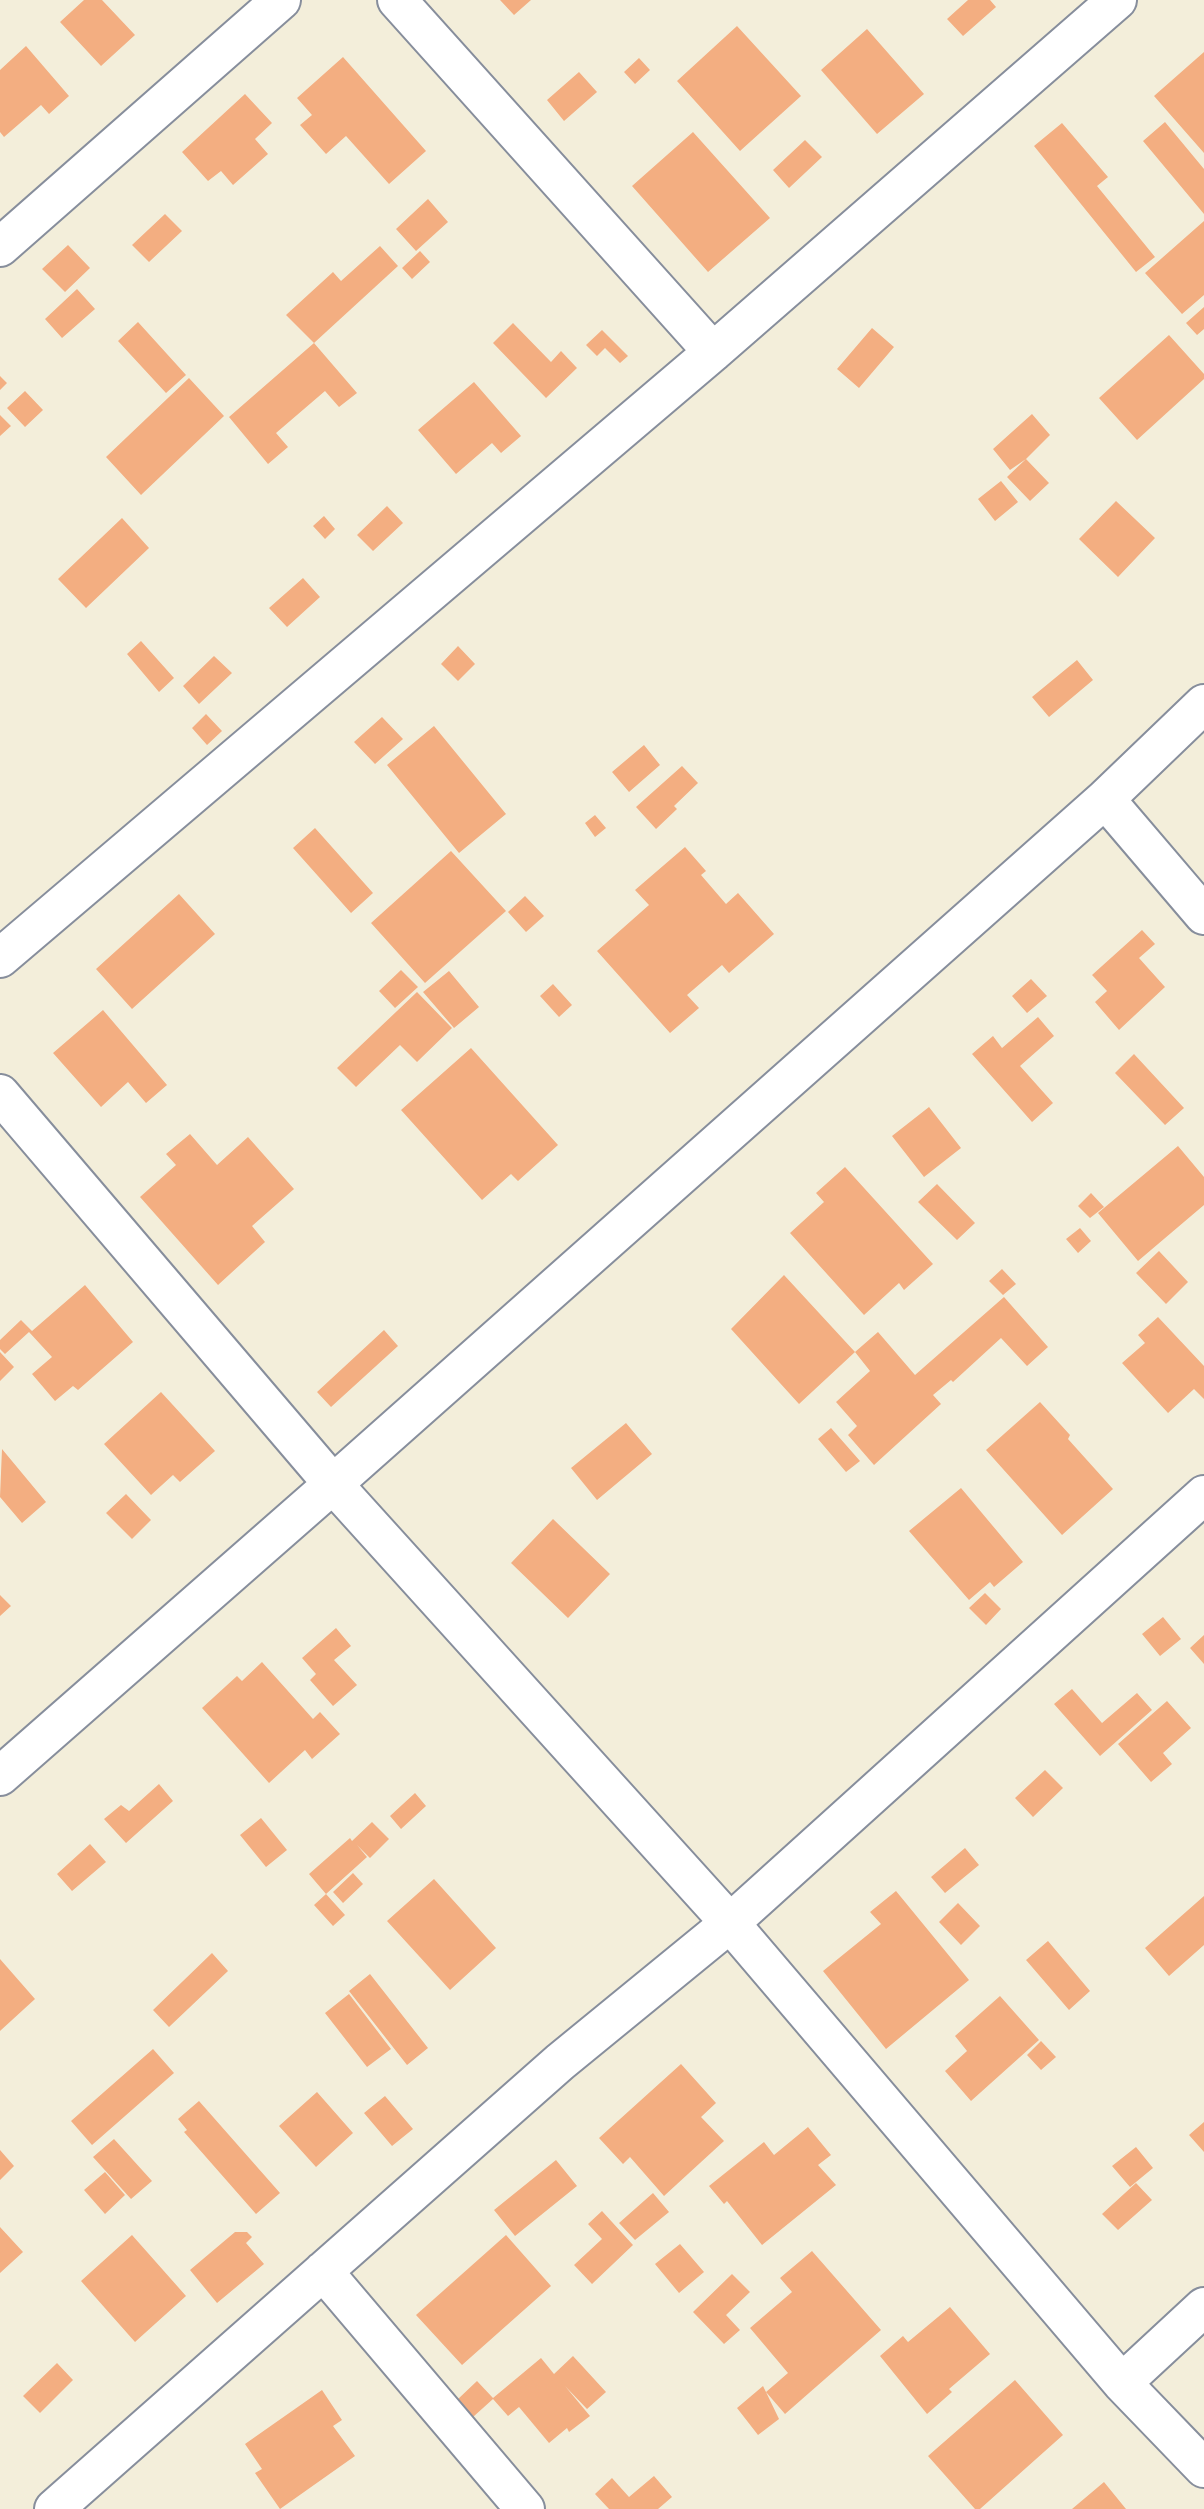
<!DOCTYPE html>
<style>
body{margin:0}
canvas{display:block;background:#f3eeda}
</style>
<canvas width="1204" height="2509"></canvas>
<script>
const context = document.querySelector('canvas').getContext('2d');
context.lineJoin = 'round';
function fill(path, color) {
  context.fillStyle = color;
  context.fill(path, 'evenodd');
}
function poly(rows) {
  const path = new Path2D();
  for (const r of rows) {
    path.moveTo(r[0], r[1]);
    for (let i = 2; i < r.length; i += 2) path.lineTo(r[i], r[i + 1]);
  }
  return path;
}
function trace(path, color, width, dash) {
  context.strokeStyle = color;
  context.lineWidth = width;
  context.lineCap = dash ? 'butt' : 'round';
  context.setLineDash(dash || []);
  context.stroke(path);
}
fill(poly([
 [84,0,102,0,135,35,101,66,60,22],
 [500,0,531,0,514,15],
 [968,0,990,0,996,7,963,36,947,19],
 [737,26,801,96,740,151,677,81],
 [867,29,924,94,877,134,821,70],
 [26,46,69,96,49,114,41,105,4,137,0,132,0,70],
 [1204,52,1204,153,1154,96],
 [343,57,426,151,389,184,346,136,326,154,300,125,312,115,297,98],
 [639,58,650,70,635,84,624,72],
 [579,72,597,92,564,121,547,100],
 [245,94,272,123,255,139,268,154,233,185,221,171,208,181,182,152],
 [1165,122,1204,169,1204,214,1143,141],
 [1062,123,1108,177,1097,186,1155,257,1136,272,1034,146],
 [693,132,770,218,708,272,632,186],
 [805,140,822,157,789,188,773,170],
 [428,199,448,222,416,251,396,229],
 [165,214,182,231,149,262,132,245],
 [1204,221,1204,295,1182,314,1145,273],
 [68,245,90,268,65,292,42,269],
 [380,246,398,266,314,343,286,315,333,272,341,281],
 [420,251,430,262,412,279,402,268],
 [77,289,95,309,62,338,45,319],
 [1204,307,1204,329,1197,335,1186,323],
 [138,322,186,375,166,393,118,341],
 [513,323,551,362,561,351,577,368,546,398,493,343],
 [872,328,894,347,859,388,837,369],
 [602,330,628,356,620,363,605,348,597,356,586,345],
 [1169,335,1204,374,1204,379,1137,440,1099,398],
 [314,343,357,393,339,407,325,391,276,433,288,447,268,464,229,417],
 [0,376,7,383,0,390],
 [189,378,224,416,141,495,106,457],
 [474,382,521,436,501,453,492,443,456,474,418,430],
 [25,391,43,410,25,427,7,408],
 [1032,414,1050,435,1026,459,1010,470,993,449],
 [0,415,11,426,0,436],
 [1026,459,1049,483,1030,501,1007,477],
 [1001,481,1018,502,995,521,978,499],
 [1116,501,1155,538,1118,577,1079,539],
 [387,506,403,523,373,551,357,535],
 [324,516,335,529,325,539,313,526],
 [122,518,149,548,86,608,58,579],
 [303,578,320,597,287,627,269,608],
 [141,641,174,678,159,692,127,654],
 [458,646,475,664,458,681,441,664],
 [214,656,232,673,199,704,183,686],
 [1077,660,1093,680,1049,717,1032,697],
 [206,714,222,731,207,745,192,728],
 [382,717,403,739,375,764,354,742],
 [434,726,506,814,459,853,387,765],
 [644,745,660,765,629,792,612,772],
 [682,766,698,783,674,806,677,809,656,829,636,807],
 [595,815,606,828,595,837,585,823],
 [315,828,373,893,351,913,293,848],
 [685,847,706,871,701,875,726,904,738,893,774,934,729,973,722,965,687,995,699,1008,670,1033,597,951,649,905,635,890],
 [451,851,506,911,425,983,371,923],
 [179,894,215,934,132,1009,96,969],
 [525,896,544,916,526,932,508,912],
 [1142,930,1155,944,1139,958,1165,987,1119,1030,1095,1002,1107,991,1092,975],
 [401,970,418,987,395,1008,379,991],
 [449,971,479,1007,454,1028,423,992],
 [1031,979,1047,996,1027,1013,1012,996],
 [553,984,572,1005,559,1017,540,996],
 [417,992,452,1028,417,1062,400,1045,356,1087,337,1068],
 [103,1010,167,1085,146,1103,128,1082,101,1107,53,1053],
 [1038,1017,1054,1036,1020,1066,1053,1103,1032,1122,972,1054,993,1036,1002,1048],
 [471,1048,558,1145,518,1181,511,1174,482,1200,401,1110],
 [1134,1054,1184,1108,1165,1125,1115,1073],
 [929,1107,961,1148,924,1177,892,1136],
 [190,1134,217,1165,248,1137,294,1189,252,1226,265,1242,218,1285,140,1197,176,1165,166,1154],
 [1178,1146,1204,1177,1204,1205,1138,1261,1098,1213],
 [845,1167,933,1264,904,1290,899,1283,864,1315,790,1233,824,1202,816,1193],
 [937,1184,975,1223,957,1240,918,1202],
 [1091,1193,1104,1207,1090,1218,1078,1206],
 [1080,1228,1091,1241,1078,1253,1066,1239],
 [1159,1251,1188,1282,1166,1304,1136,1273],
 [1002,1269,1016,1284,1003,1295,989,1281],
 [784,1275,855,1352,799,1404,731,1329],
 [85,1285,133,1342,78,1390,73,1386,55,1401,32,1374,52,1357,29,1332,5,1354,0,1349,0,1340,21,1320,32,1331],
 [1004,1297,1048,1347,1027,1366,1001,1338,953,1382,951,1380,933,1395,941,1404,874,1465,848,1435,857,1426,836,1402,870,1371,855,1352,878,1332,915,1375],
 [1158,1317,1204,1366,1204,1399,1194,1389,1168,1413,1122,1363,1145,1343,1138,1335],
 [384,1330,398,1346,331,1407,317,1392],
 [0,1352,14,1367,0,1381],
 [161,1392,215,1451,180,1482,173,1475,151,1495,104,1444],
 [1040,1402,1070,1435,1068,1439,1113,1489,1062,1535,986,1450],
 [626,1423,652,1454,597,1500,571,1468],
 [831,1428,860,1461,846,1472,818,1439],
 [2,1449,46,1502,22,1523,0,1497],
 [961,1488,1023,1562,994,1587,990,1582,969,1600,909,1531],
 [126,1494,151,1520,132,1539,106,1513],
 [553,1519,610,1574,568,1618,511,1563],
 [985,1593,1001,1609,986,1625,969,1608],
 [0,1595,11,1606,0,1616],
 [1163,1617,1181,1639,1160,1656,1142,1634],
 [336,1628,351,1646,334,1660,357,1685,333,1706,310,1680,316,1674,302,1658],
 [1204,1635,1204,1664,1190,1648],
 [262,1662,313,1719,320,1712,340,1734,312,1759,305,1750,269,1783,202,1708,237,1676,242,1681],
 [1072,1689,1102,1723,1137,1693,1152,1710,1100,1756,1054,1704],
 [1167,1701,1191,1728,1163,1753,1172,1764,1151,1782,1118,1744],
 [1045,1770,1063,1788,1033,1817,1015,1798],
 [159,1784,173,1801,126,1843,104,1819,121,1805,129,1811],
 [415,1793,426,1806,401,1829,390,1816],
 [261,1818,287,1850,266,1867,240,1835],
 [372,1822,389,1839,370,1858,357,1845,367,1857,326,1894,309,1874,350,1838,352,1841],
 [90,1844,106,1862,72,1891,57,1874],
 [965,1848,979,1865,945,1893,931,1877],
 [353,1873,363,1884,343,1903,333,1892],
 [434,1879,496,1948,450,1990,387,1921],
 [896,1891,969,1980,886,2049,823,1971,881,1924,870,1912],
 [326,1894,345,1915,333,1926,314,1905],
 [1204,1896,1204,1945,1169,1976,1145,1948],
 [958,1903,980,1926,961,1945,939,1922],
 [1048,1941,1090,1991,1069,2010,1026,1960],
 [212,1953,228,1971,169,2027,153,2010],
 [0,1959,35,1999,0,2031],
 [370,1974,428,2048,407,2065,349,1991],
 [349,1994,391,2049,367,2067,325,2013],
 [1000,1996,1039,2040,971,2101,945,2071,967,2051,955,2036],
 [1041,2041,1056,2057,1041,2070,1027,2055],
 [153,2049,174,2073,92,2145,71,2121],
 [681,2064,716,2103,701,2117,724,2141,664,2196,630,2157,623,2164,599,2138],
 [317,2092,353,2133,316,2167,279,2126],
 [385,2096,413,2129,392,2146,364,2113],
 [199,2101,280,2193,256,2214,184,2132,187,2130,178,2119],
 [1204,2122,1204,2152,1189,2135],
 [808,2127,831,2155,818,2165,836,2185,762,2245,727,2201,724,2204,709,2186,764,2142,774,2155],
 [114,2139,152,2181,131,2199,93,2157],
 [1136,2147,1153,2168,1130,2187,1112,2166],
 [0,2150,14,2166,0,2180],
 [556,2160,577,2186,515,2236,494,2210],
 [105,2172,125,2195,105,2214,84,2190],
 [1136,2183,1152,2200,1118,2230,1102,2214],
 [653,2193,669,2212,635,2240,619,2223],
 [602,2211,633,2245,592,2284,574,2265,602,2239,588,2224],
 [0,2227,23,2252,0,2273],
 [235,2232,247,2232,252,2237,246,2243,264,2264,217,2303,190,2270],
 [132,2235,186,2296,135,2342,81,2281],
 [506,2235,551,2286,462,2365,416,2315],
 [680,2244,704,2272,679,2293,655,2264],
 [812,2251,881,2330,785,2414,766,2392,779,2419,758,2435,737,2408,763,2386,766,2392,788,2373,750,2328,792,2292,780,2278],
 [732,2274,750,2292,726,2315,740,2330,724,2344,693,2312],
 [950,2307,990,2354,949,2389,952,2392,927,2414,880,2356,903,2336,908,2342],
 [573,2356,606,2392,587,2409,565,2386,590,2416,569,2432,567,2428,549,2443,519,2407,508,2416,493,2399,473,2417,457,2400,477,2381,493,2398,541,2358,554,2374],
 [57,2363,73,2380,40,2413,23,2396],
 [1015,2380,1063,2435,980,2509,975,2509,928,2456],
 [322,2390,342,2420,333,2426,355,2456,280,2509,255,2473,262,2469,245,2444],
 [654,2476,672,2497,658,2509,609,2509,595,2494,612,2478,629,2497],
 [1104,2482,1126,2509,1072,2509]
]), '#f3ae81');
const minor = poly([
 [397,0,713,352],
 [0,247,281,0],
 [1105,799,1204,915],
 [0,958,713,352,1117,0],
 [0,1094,333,1484,730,1923,1122,2383,1204,2468],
 [0,1776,333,1484,1105,799,1204,704],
 [323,2271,525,2509],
 [1122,2383,1204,2307],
 [54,2509,560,2062,730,1923,1204,1495]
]);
trace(minor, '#878e9c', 42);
trace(minor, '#fff', 38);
</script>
